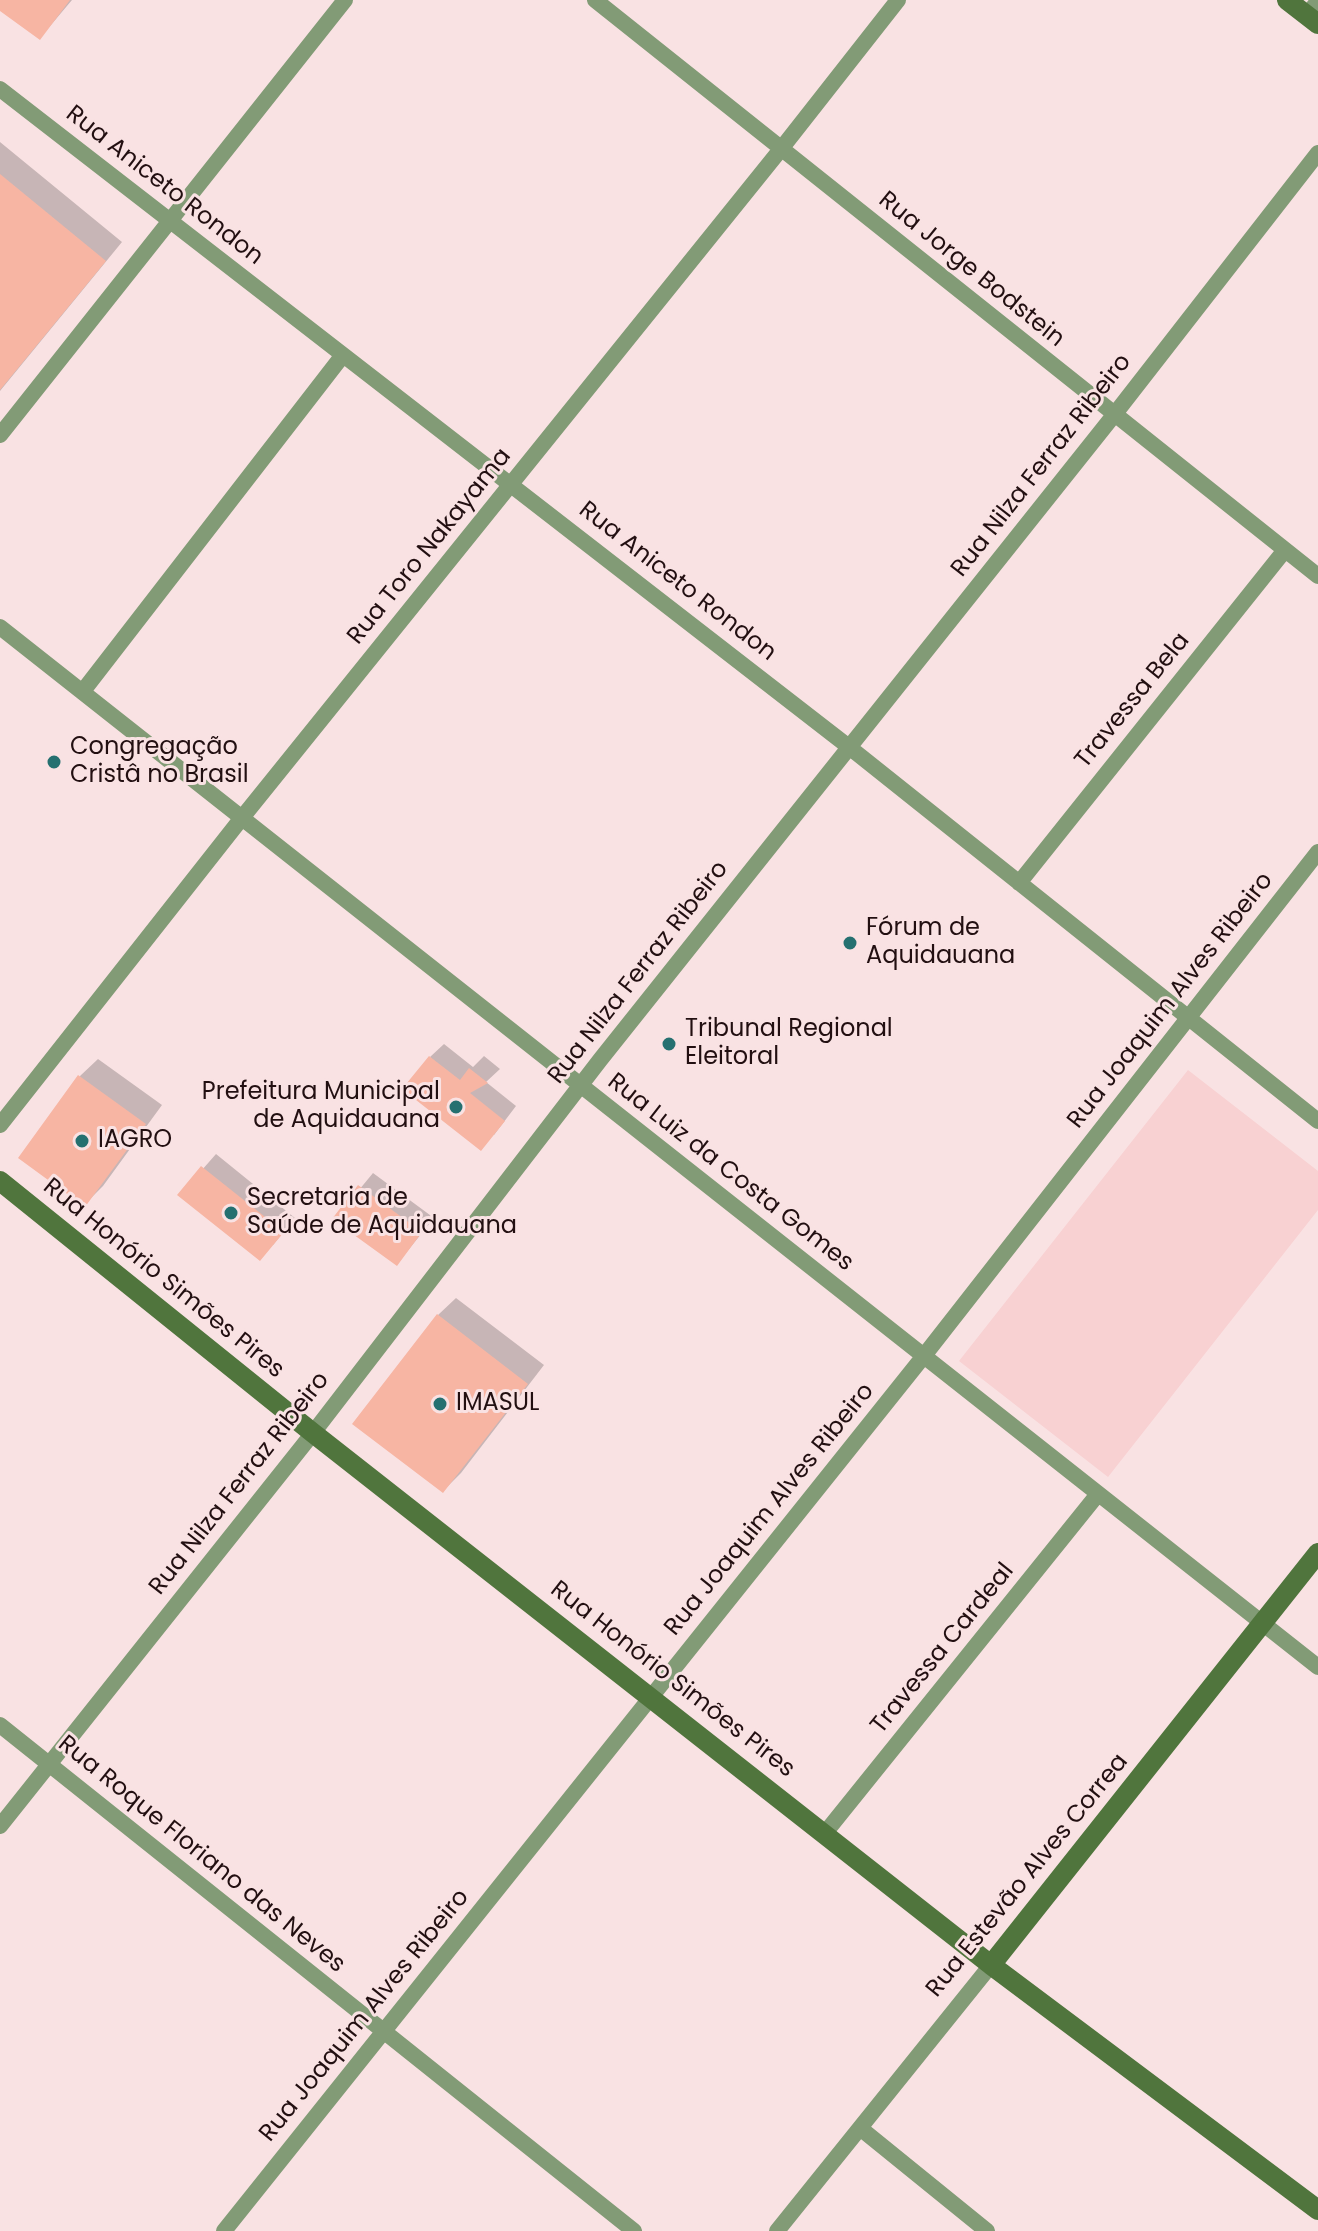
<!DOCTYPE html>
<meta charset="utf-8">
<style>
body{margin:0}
canvas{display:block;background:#f9e2e3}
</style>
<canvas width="1318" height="2231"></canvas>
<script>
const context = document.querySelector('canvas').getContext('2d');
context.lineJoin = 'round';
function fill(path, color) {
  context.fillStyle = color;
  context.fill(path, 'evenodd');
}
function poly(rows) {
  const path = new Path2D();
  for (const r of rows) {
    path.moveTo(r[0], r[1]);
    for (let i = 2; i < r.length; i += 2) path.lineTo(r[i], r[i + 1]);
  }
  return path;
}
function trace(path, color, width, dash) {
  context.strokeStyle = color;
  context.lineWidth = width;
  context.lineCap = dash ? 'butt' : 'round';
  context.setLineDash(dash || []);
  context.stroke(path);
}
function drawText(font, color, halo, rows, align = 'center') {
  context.font = font + ' Poppins,sans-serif';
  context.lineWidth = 6;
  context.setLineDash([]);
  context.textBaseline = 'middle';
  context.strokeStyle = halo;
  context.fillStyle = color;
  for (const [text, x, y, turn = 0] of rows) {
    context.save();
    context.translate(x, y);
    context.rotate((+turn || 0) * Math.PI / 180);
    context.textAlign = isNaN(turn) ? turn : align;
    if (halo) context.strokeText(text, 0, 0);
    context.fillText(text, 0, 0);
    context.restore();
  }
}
fill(poly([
 [1188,1070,1318,1171,1318,1210,1108,1477,959,1361]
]), '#f8d1d2');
fill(poly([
 [0,0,72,0,40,38,0,9],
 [0,142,122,242,0,391],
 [444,1044,473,1067,484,1056,500,1069,486,1082,516,1106,494,1135,430,1057],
 [98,1059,162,1105,103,1186,85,1204,80,1076],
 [216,1154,295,1218,273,1245,180,1195],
 [373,1173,434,1218,397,1264,335,1219],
 [456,1298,544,1365,461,1473,443,1491,438,1315]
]), '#0003');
fill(poly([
 [0,0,70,0,40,40,0,11],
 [0,174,106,261,0,390],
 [429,1056,460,1080,469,1068,488,1083,470,1093,505,1121,481,1151,402,1089],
 [78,1075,146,1124,85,1207,18,1158],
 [201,1166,284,1232,260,1261,177,1195],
 [358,1185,422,1232,397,1266,332,1219],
 [437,1314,528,1384,443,1493,352,1424]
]), '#f7b5a3');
trace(poly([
 [595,0,1318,576],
 [1307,15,1318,1],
 [0,89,849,747,1318,1121],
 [0,435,345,0],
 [0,627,1318,1667],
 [83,691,343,355],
 [1019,883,1285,550],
 [0,1125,241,819,781,149,898,0],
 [0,1725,634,2231],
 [0,1826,313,1433,600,1060,1114,415,1318,153],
 [825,1833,1098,1494],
 [860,2128,987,2231],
 [224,2231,923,1357,1318,852],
 [777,2231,991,1965]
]), '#829b76', 16);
trace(poly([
 [1287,0,1318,24],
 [0,1181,313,1433,991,1965,1318,2210],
 [991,1965,1318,1553]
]), '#50753d', 20);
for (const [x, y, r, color] of [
 [54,762,8,"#257070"],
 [850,943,8,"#257070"],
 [669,1044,8,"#257070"],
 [456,1107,8,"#257070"],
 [82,1141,8,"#257070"],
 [231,1213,8,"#257070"],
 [440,1404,8,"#257070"]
]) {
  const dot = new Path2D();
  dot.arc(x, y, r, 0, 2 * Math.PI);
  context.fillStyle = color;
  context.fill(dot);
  trace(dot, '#f9e2e3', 3);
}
drawText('24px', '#220f11', '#f9e2e3', [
 ["Rua Aniceto Rondon",164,186,38],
 ["Rua Jorge Bodstein",971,270,39],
 ["Rua Nilza Ferraz Ribeiro",1042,466,-52],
 ["Rua Toro Nakayama",430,547,-51],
 ["Rua Aniceto Rondon",677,582,38],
 ["Travessa Bela",1133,701,-51],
 ["Rua Nilza Ferraz Ribeiro",639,973,-52],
 ["Rua Joaquim Alves Ribeiro",1171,1001,-52],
 ["Rua Luiz da Costa Gomes",730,1173,38],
 ["Rua Honório Simões Pires",163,1279,39],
 ["Rua Nilza Ferraz Ribeiro",240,1484,-52],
 ["Rua Joaquim Alves Ribeiro",770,1510,-51],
 ["Travessa Cardeal",943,1649,-51],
 ["Rua Honório Simões Pires",672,1680,38],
 ["Rua Roque Floriano das Neves",201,1855,39],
 ["Rua Estevão Alves Correa",1028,1876,-51],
 ["Rua Joaquim Alves Ribeiro",365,2016,-51]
]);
drawText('24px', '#220f11', '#f9e2e3', [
 ["Congregação",70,748],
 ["Cristâ no Brasil",70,776],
 ["Fórum de",866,929],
 ["Aquidauana",866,957],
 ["Tribunal Regional",685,1030],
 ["Eleitoral",685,1058],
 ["Prefeitura Municipal",440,1093,"right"],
 ["de Aquidauana",440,1121,"right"],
 ["IAGRO",98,1141],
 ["Secretaria de",247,1199],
 ["Saúde de Aquidauana",247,1227],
 ["IMASUL",456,1404]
], 'left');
</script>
